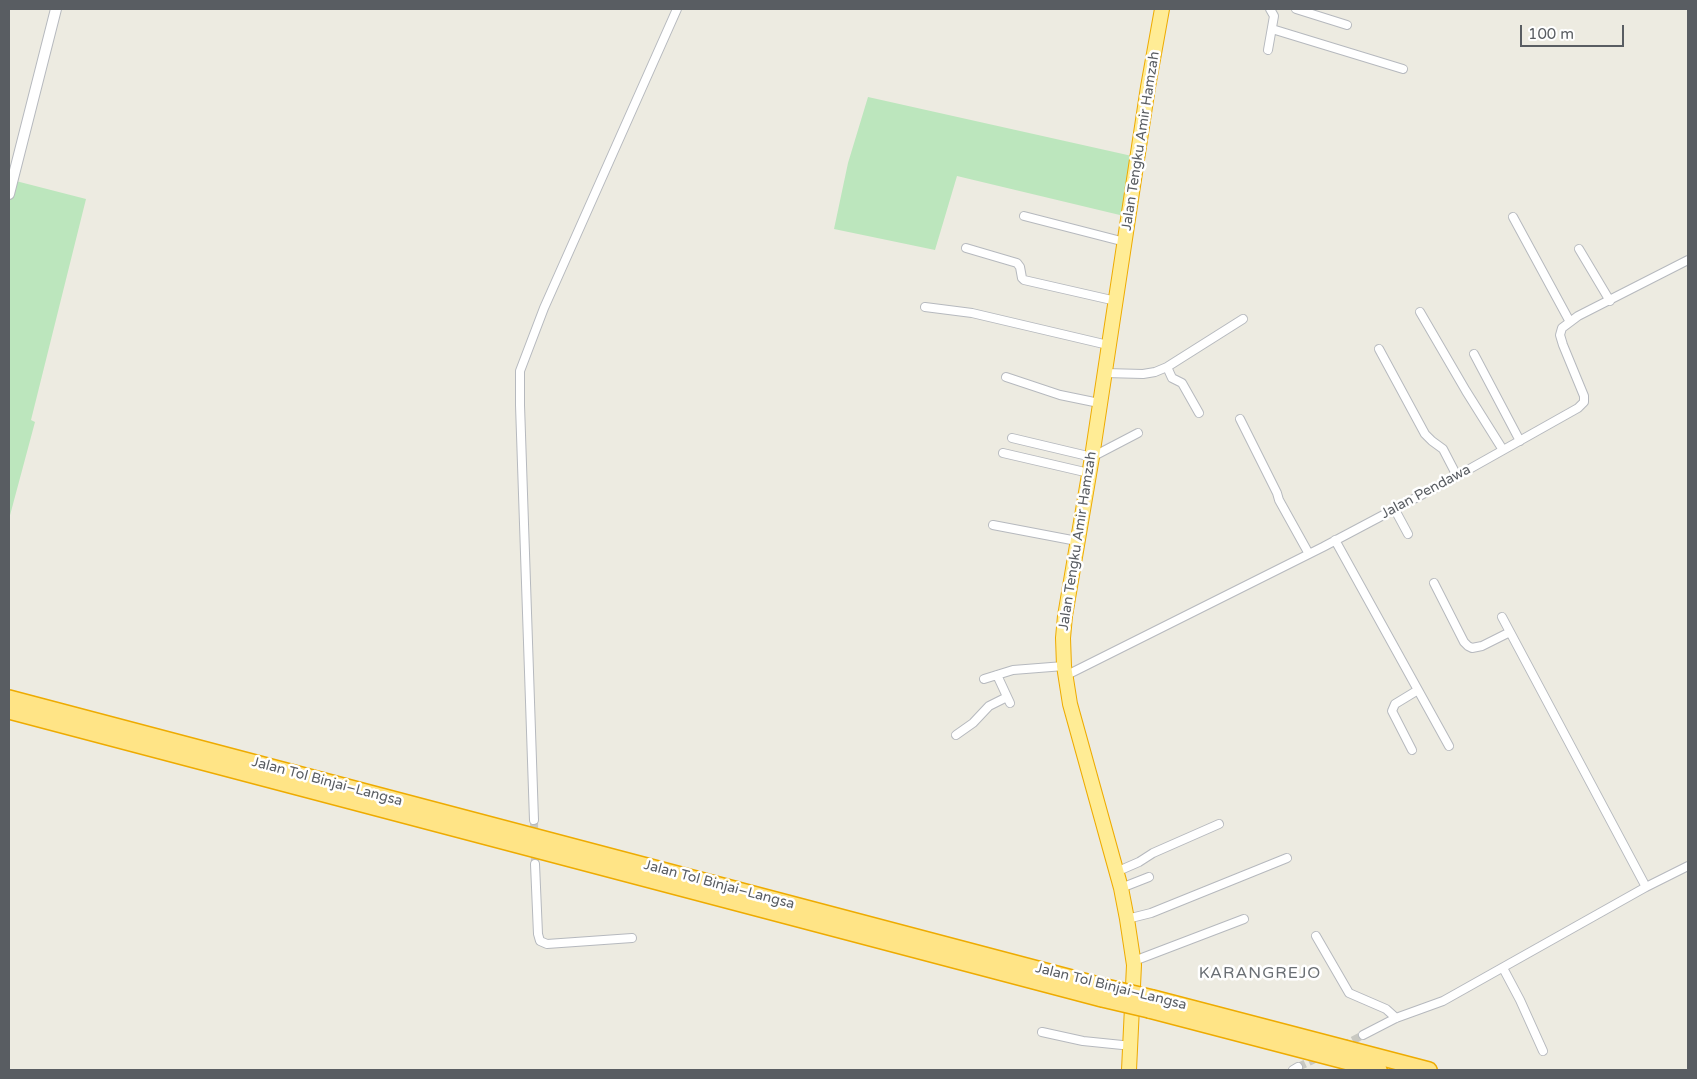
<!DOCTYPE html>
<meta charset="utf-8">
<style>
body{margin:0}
#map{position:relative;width:1697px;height:1079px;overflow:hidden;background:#edebe1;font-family:"Varela Round",sans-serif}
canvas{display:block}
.frame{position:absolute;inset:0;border:10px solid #595d62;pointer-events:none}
.scale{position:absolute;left:1520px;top:25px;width:104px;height:22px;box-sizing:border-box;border:2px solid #595d62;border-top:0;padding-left:6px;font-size:15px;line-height:18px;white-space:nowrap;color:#595d62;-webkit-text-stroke:4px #fff;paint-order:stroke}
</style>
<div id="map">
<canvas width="1697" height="1079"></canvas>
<div class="frame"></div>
<div class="scale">100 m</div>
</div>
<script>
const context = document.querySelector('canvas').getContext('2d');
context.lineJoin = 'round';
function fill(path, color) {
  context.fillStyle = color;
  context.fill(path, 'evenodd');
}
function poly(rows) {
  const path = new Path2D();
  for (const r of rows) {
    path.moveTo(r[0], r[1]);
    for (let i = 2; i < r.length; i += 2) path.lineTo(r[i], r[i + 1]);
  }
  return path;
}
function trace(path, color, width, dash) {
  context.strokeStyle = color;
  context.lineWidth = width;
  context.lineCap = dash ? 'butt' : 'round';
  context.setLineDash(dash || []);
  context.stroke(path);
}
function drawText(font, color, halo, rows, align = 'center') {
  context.font = font + ' "Varela Round",sans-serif';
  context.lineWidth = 5;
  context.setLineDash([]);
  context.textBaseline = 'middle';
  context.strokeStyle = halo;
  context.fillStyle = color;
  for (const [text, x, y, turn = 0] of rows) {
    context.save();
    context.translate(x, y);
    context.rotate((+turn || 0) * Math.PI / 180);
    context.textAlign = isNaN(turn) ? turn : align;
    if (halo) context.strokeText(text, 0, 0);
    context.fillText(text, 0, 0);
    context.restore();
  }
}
fill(poly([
 [868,97,1132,156,1124,216,957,176,935,250,834,229,848,163],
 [12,180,86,199,31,420,35,422,9,519,9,194]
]), '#bce6bd');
trace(poly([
 [534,820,535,864],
 [1342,1046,1363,1035],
 [1298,1067,1321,1056]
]), '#c8c8c1', 8, [8, 4]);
const minor = poly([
 [1296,9,1347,25],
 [1272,29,1403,69],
 [1268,50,1274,16,1270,9],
 [1024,216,1125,242],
 [1513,217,1570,322],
 [966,248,1017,263,1020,267,1022,278,1024,280,1116,301],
 [1579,249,1610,301],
 [925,307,972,313,1108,345],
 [1420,312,1466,391,1503,450],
 [1379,349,1425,434,1432,441,1443,449,1457,476],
 [1474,354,1520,441],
 [1167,367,1172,378,1182,383,1199,413],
 [1105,373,1143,374,1155,372,1167,367,1243,319],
 [1006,377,1060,395,1099,403],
 [1240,419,1277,493,1279,500,1309,554],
 [1012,438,1092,457,1138,433],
 [1003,453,1089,473],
 [1394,508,1408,534],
 [993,525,1077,541],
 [1335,540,1449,746],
 [1434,583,1464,642,1468,646,1472,648,1482,646,1510,632],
 [1502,617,1646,887],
 [997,675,1010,703],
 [1065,676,1323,547,1457,476,1578,408,1584,402,1584,396,1563,345,1560,335,1562,328,1578,316,1688,260],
 [984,679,1013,670,1064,666],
 [956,735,973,723,989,706,1007,697],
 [1412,750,1392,711,1395,704,1418,690],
 [534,820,520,405,520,371,544,308,677,9],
 [535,864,538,934,540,941,547,944,632,938],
 [1116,872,1139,862,1153,853,1219,824],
 [1121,888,1149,877],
 [1127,919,1151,913,1287,858],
 [1316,936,1349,993,1386,1009,1396,1018],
 [1134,961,1244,919],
 [1503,968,1520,1000,1543,1051],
 [1042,1032,1083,1041,1132,1046],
 [1363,1035,1396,1018,1443,1001,1646,887,1688,866],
 [1293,1070,1298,1067]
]);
const tertiary = poly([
 [9,194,56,9]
]);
const trunk = poly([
 [1129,1070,1134,965,1127,919,1121,888,1070,704,1064,666,1063,638,1065,616,1092,457,1148,87,1162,9]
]);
const motorway = poly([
 [9,698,1106,987],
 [9,711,1102,999],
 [1153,998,1429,1070],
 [1149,1010,1379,1070]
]);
trace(minor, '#b6b9be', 10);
trace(tertiary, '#b6b9be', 12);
trace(trunk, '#eeab00', 16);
trace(motorway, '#eeab00', 18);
trace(minor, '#fff', 8);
trace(tertiary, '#fff', 10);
trace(trunk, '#ffec95', 14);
trace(motorway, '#ffe486', 15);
const motorwayBridge = poly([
 [1106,987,1153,998],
 [1102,999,1149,1010]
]);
trace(motorwayBridge, '#eeab00', 18, []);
trace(motorwayBridge, '#ffe486', 15);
drawText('14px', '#595d62', '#fff', [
 ["Jalan Tengku Amir Hamzah",1141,141,-81],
 ["Jalan Pendawa",1426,492,-28],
 ["Jalan Tengku Amir Hamzah",1078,541,-81],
 ["Jalan Tol Binjai–Langsa",327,782,15],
 ["Jalan Tol Binjai–Langsa",719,885,15],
 ["Jalan Tol Binjai–Langsa",1111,987,14]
]);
context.letterSpacing = '1px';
drawText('16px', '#6a6f74', '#fff', [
 ["KARANGREJO",1260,974]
]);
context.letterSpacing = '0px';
</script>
